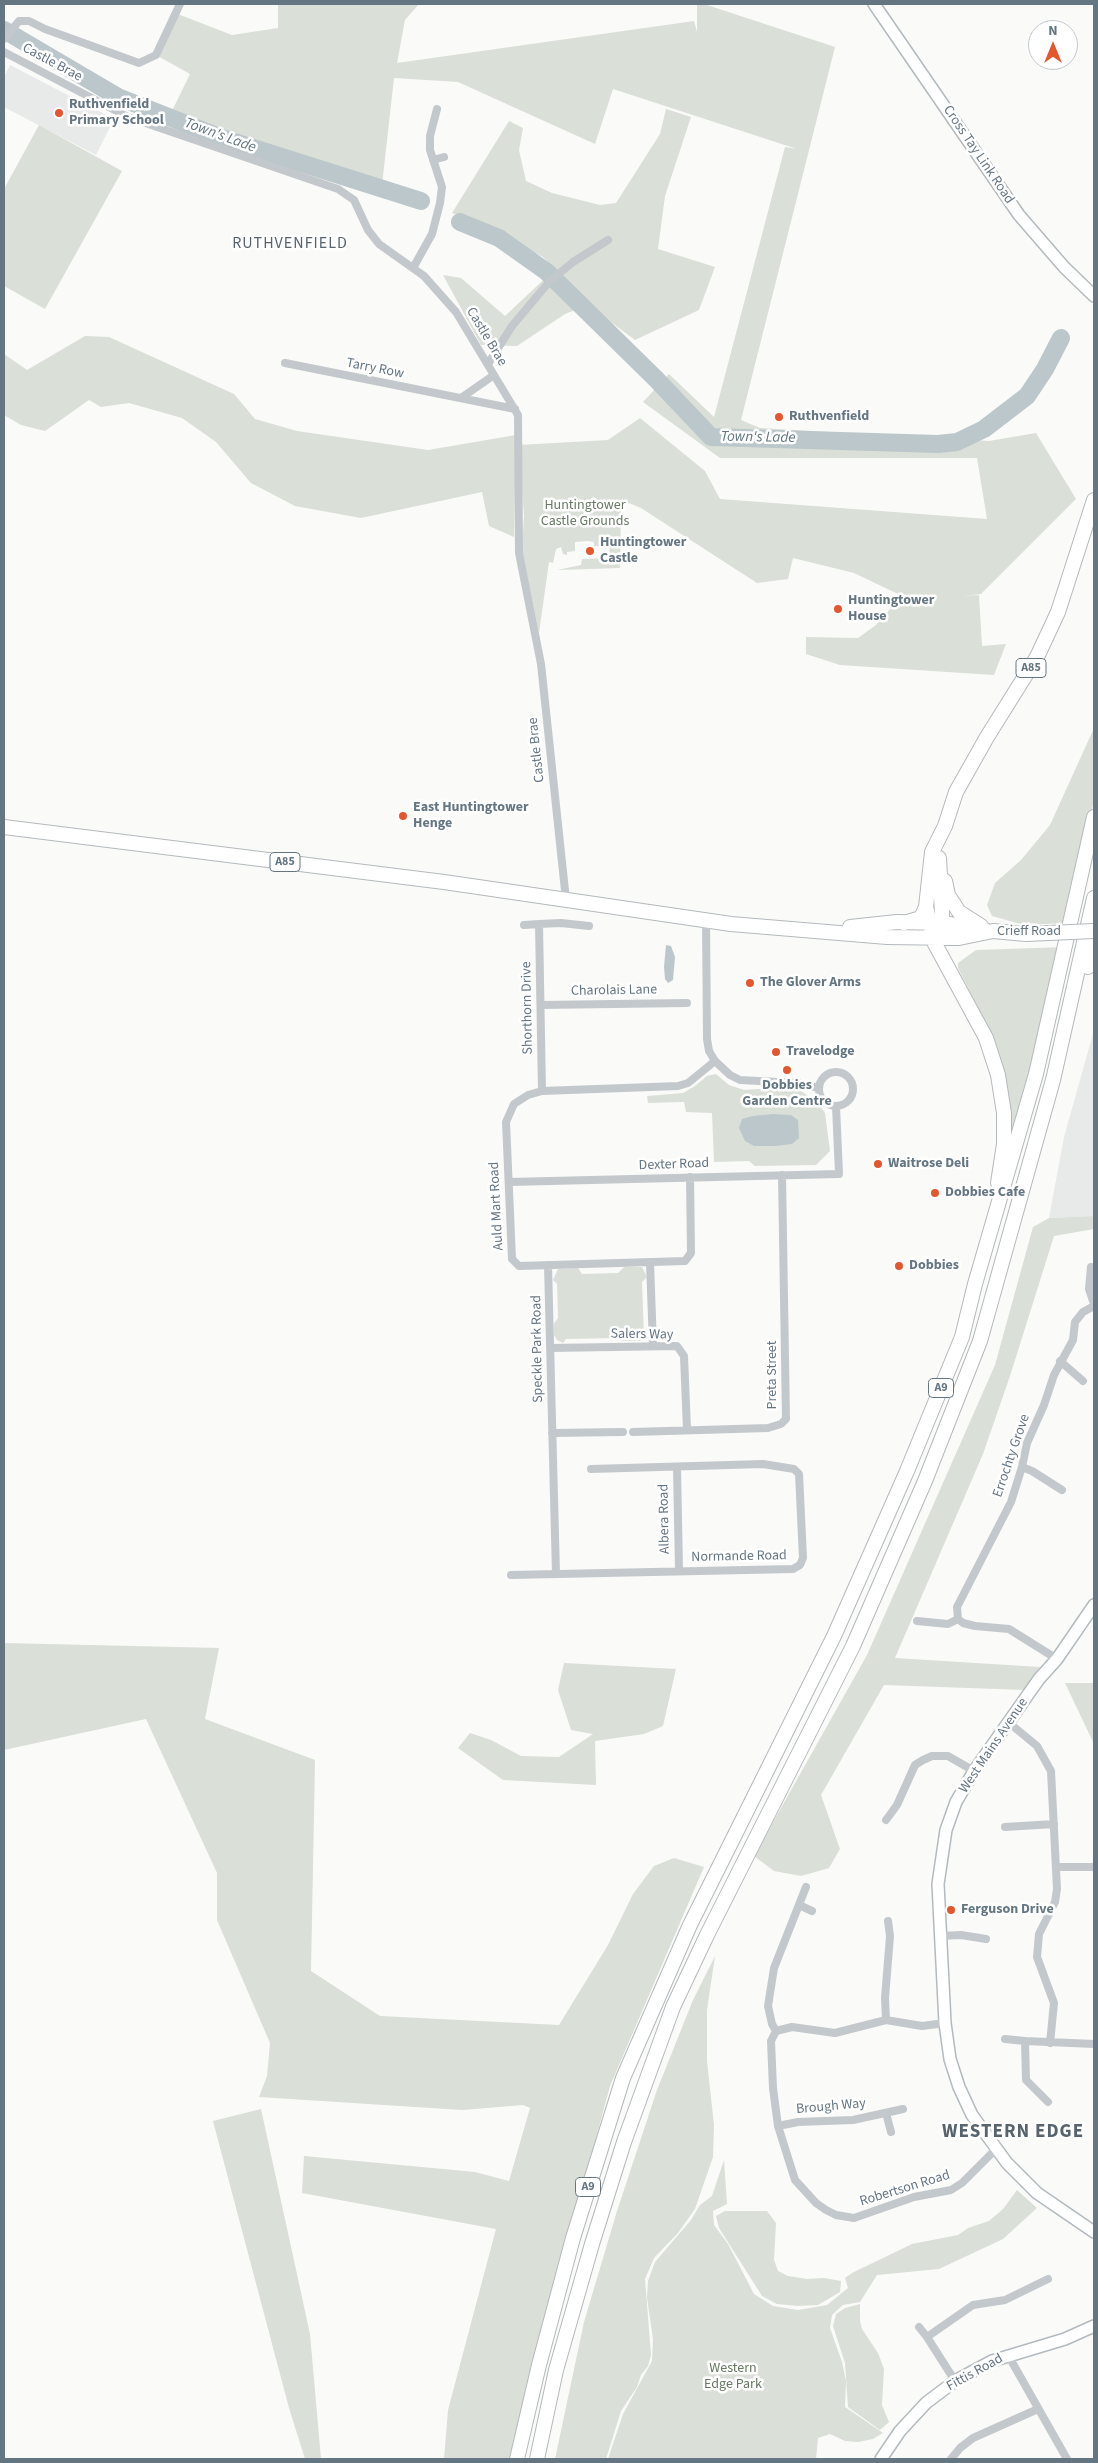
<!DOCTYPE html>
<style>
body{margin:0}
#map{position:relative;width:1098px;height:2463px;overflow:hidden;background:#fafaf8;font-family:"Source Sans 3",sans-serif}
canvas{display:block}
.frame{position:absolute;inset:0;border:5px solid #657683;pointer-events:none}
.north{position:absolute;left:1028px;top:20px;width:50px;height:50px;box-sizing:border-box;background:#fff;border:1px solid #c1c8cd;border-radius:50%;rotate:0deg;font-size:14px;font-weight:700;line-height:20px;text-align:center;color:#657683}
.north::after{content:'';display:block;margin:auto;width:18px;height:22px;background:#e4572e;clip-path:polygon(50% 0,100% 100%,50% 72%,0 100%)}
</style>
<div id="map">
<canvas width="1098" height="2463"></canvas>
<div class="frame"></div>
<div class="north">N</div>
</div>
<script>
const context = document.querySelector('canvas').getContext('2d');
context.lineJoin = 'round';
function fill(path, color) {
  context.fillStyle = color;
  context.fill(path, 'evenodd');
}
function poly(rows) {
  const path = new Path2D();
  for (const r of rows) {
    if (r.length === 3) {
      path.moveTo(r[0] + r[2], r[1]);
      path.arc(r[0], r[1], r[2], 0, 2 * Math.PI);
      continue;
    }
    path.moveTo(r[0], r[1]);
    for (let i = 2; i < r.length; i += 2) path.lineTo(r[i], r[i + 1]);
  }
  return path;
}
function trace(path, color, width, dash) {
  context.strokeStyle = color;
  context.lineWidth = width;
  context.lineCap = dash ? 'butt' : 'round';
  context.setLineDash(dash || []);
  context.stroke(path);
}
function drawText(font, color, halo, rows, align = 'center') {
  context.font = font + ' "Source Sans 3",sans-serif';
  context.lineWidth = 5;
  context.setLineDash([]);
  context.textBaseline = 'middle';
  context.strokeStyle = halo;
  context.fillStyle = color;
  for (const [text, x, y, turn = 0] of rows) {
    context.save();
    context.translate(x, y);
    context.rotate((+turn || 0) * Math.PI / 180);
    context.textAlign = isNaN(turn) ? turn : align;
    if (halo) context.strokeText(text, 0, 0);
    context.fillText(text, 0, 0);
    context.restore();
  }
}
fill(poly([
 [10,65,114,119,96,155,4,107,4,77],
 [1094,1030,1094,1216,1049,1218,1064,1137]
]), '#e8e9e9');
fill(poly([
 [278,4,419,4,405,20,397,63,694,21,697,32,697,4,704,4,835,47,741,420,760,428,989,441,1036,433,1076,499,981,594,963,596,979,595,982,646,1006,644,994,675,840,665,806,654,806,637,858,638,876,625,891,608,898,594,854,573,793,558,788,579,757,583,641,508,629,503,621,505,620,568,557,570,581,565,582,559,609,558,610,547,594,546,594,542,588,541,575,542,575,551,567,552,567,555,563,554,561,547,556,549,553,563,549,562,539,633,522,550,524,515,518,445,608,440,640,418,705,471,720,499,987,519,977,458,720,458,643,402,669,374,714,417,785,147,797,149,613,89,595,144,458,82,394,78,382,185,172,111,190,74,156,55,175,13,232,35,278,28],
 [666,109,691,117,665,196,658,249,715,267,699,310,635,340,588,305,565,314,517,346,481,345,443,275,461,278,505,316,555,269,543,257,499,233,452,213,509,121,523,128,519,150,526,181,552,193,600,205,616,203,660,134],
 [39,125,122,171,45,309,4,286,4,189],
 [85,336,109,337,234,394,255,419,297,431,428,450,516,435,514,537,489,526,482,492,361,518,295,506,251,483,216,442,182,418,129,403,101,407,89,400,45,431,21,425,4,415,4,354,27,370],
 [1094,728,1094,800,1067,923,1024,925,992,916,987,905,995,883,1021,860,1050,825],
 [1065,947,1008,1170,997,1046,958,968,958,963,976,950],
 [716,1074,729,1085,744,1090,788,1087,801,1091,816,1101,825,1113,830,1151,816,1165,755,1166,749,1161,714,1162,712,1113,686,1112,684,1102,648,1103,647,1096,683,1093,695,1086,707,1076],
 [1094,1216,1094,1229,1054,1236,1010,1376,983,1454,895,1658,1040,1667,1025,1690,884,1685,821,1795,840,1849,829,1868,801,1876,774,1871,754,1856,867,1655,995,1365,1033,1227,1049,1218],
 [624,1267,642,1267,647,1277,642,1282,644,1339,640,1341,622,1341,618,1338,566,1339,563,1343,557,1340,554,1335,554,1324,558,1318,557,1284,553,1280,558,1269,578,1268,582,1274,618,1273],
 [4,1643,219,1648,205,1719,315,1760,311,1971,380,2016,559,2025,608,1945,633,1894,654,1866,674,1858,704,1867,610,2086,547,2319,517,2459,444,2459,448,2410,496,2229,302,2193,304,2156,475,2172,509,2181,530,2108,523,2105,462,2110,259,2097,267,2076,270,2043,217,1920,217,1873,146,1719,4,1750],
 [564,1663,676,1669,663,1726,644,1734,595,1741,596,1785,503,1780,458,1748,470,1733,491,1740,521,1756,559,1757,593,1734,571,1730,558,1690],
 [1065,1683,1094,1683,1094,1744],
 [715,1956,707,2010,707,2061,714,2125,713,2157,695,2209,678,2233,654,2258,645,2279,651,2355,648,2366,641,2375,637,2387,621,2411,606,2459,555,2459,584,2322,617,2211,657,2090,693,2000],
 [261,2109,310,2334,321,2459,305,2459,289,2408,213,2121],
 [724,2160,727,2204,713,2211,714,2225,728,2244,754,2294,773,2306,798,2310,827,2305,848,2288,845,2278,852,2273,912,2244,958,2235,968,2228,989,2221,1003,2209,1017,2190,1037,2208,1003,2239,939,2269,877,2275,860,2302,843,2305,832,2315,830,2328,842,2362,846,2381,845,2407,883,2433,873,2439,858,2442,845,2441,830,2434,818,2438,816,2459,608,2459,623,2414,652,2361,653,2339,647,2298,648,2281,655,2262,691,2220,700,2205,712,2196],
 [725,2211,767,2211,776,2223,774,2260,778,2271,788,2276,807,2279,824,2278,841,2281,840,2292,818,2305,798,2306,777,2304,762,2296,719,2228,716,2216],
 [860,2304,860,2321,862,2329,878,2353,884,2369,882,2405,889,2422,880,2430,848,2407,845,2363,833,2326,836,2314,845,2308]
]), '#dadfd7');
fill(poly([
 [666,945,671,946,675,957,673,980,668,983,665,979,664,967],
 [773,1114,791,1115,798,1120,799,1138,792,1144,775,1146,754,1146,745,1141,739,1128,742,1119,753,1116]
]), '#bbc7cb');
trace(poly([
 [4,30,118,97,222,138,421,201],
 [460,222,499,238,547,272,656,379,711,437,938,444,957,442,984,429,1027,396,1045,369,1061,338]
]), '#bbc7cb', 18);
const secondary = poly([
 [874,4,1019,215,1064,267,1094,296],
 [1094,1605,1057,1659,1039,1679,974,1771,956,1802,946,1830,938,1884,945,2023,950,2059,959,2087,972,2115,1007,2163,1037,2193,1094,2232],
 [881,2459,900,2431,926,2403,955,2381,992,2361,1065,2339,1094,2326]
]);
const highway = poly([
 [4,827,444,882,731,924,887,937,959,938,993,931,1026,934],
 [939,858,943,932],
 [945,881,948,895,959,912,981,926],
 [926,907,935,944,986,1038,998,1075,1004,1113,1004,1144,998,1183],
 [904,923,921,918,926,907,932,852,945,826,956,792,987,737,1037,657,1058,612,1094,500],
 [850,927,897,922,943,923,985,930],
 [1088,967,1094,943],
 [517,2459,539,2365,573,2238,623,2078,690,1925,834,1636,907,1471,962,1337,975,1284,1036,1074,1094,817],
 [537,2459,556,2370,592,2244,624,2142,673,2007,707,1935,853,1646,925,1481,980,1341,1053,1080,1094,898]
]);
trace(secondary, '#b3babf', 14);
trace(highway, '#b4b9bd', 16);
trace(poly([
 [4,39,19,21,29,21,45,29,139,63,156,55,180,4],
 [4,52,128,117,338,189,354,200,368,230,379,244,424,276,456,312,518,415,519,553,541,664,566,900],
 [433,160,444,157],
 [413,268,432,234,440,203,442,187,430,150,430,136,437,109],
 [285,363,515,409],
 [488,364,512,326,549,282,573,262,608,240],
 [461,398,494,375],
 [706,921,707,1039,709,1051,715,1061,730,1075,740,1080,797,1083,819,1088],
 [524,925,539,924],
 [541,1005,687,1003],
 [836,1089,17],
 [542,1091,539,924,561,923,589,926],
 [690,1177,691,1253,685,1261,519,1266,512,1259,506,1122,514,1104,528,1095,542,1091,678,1086,688,1083,715,1061],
 [509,1182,839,1174,836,1106],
 [650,1262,653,1346],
 [548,1265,556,1574],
 [1091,1267,1089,1289,1094,1304],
 [550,1348,677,1346,684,1356,687,1430],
 [1060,1361,1083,1381],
 [633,1432,768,1428,781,1424,786,1419,782,1175],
 [552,1433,623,1432],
 [1022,1467,1032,1471,1062,1490],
 [677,1468,679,1570],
 [511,1575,793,1569,800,1565,803,1558,799,1474,794,1469,763,1464,591,1469],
 [917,1621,948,1624,958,1619],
 [1057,1659,1009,1629,975,1626,963,1623,958,1619,957,1607,1011,1502,1022,1467,1027,1443,1044,1405,1054,1375,1073,1340,1075,1322,1083,1312,1094,1306],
 [1008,1722,1037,1746,1051,1771,1057,1889,1055,1902,1039,1934,1037,1957,1054,2003,1050,2043],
 [886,1820,897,1805,915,1765,923,1760,932,1756,948,1756,974,1771],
 [1005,1827,1054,1824],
 [1057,1867,1094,1867],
 [806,1887,774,1968,768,2006,772,2024,776,2031,771,2041,773,2088,778,2126,795,2180,816,2203,826,2210,836,2215,854,2218,914,2197,951,2190,962,2183,995,2150],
 [799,1905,812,1911],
 [940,1936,961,1935,986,1939],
 [886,2020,885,1998,890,1936,888,1921],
 [776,2031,792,2027,835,2033,886,2020,922,2026,945,2023],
 [1005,2039,1025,2041],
 [1048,2102,1026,2080,1025,2041,1094,2044],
 [886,2113,891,2132],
 [778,2126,798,2122,853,2120,903,2109],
 [919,2327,927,2337],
 [1008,2355,1067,2459],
 [955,2381,927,2337,973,2305,1005,2300,1048,2279],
 [951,2459,960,2448,973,2438,1038,2409]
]), '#c3c8cc', 8);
trace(secondary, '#fff', 11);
trace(highway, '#fff', 14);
const highwayBridge = poly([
 [1026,934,1094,931]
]);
trace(highwayBridge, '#b4b9bd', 16, []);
trace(highwayBridge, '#fff', 14);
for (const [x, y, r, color] of [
 [59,113,5,"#e4572e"],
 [779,417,5,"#e4572e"],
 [590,551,5,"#e4572e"],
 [838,609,5,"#e4572e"],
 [403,816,5,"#e4572e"],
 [750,983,5,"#e4572e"],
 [776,1052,5,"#e4572e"],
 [787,1070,5,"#e4572e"],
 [878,1164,5,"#e4572e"],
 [935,1193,5,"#e4572e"],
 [899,1266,5,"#e4572e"],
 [951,1910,5,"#e4572e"]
]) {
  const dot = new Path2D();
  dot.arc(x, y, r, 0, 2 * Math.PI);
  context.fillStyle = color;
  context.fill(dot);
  trace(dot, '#fff', 2);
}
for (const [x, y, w] of [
 [1031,668,30],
 [285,862,30],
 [941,1388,25],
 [588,2187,25]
]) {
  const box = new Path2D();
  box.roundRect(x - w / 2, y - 9.5, w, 19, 4);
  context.fillStyle = '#fff';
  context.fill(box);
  trace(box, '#657683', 1);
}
drawText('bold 12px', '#657683', null, [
 ["A85",1031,668],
 ["A85",285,862],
 ["A9",941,1388],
 ["A9",588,2187]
]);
drawText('14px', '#657683', '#fff', [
 ["Castle Brae",52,63,28],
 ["Cross Tay Link Road",978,155,56],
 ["Castle Brae",486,337,59],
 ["Tarry Row",375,369,11],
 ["Castle Brae",537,750,-96],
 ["Crieff Road",1029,932],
 ["Charolais Lane",614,991,-1],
 ["Shorthorn Drive",528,1008,-91],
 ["Dexter Road",674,1165,-2],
 ["Auld Mart Road",497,1206,-93],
 ["Salers Way",642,1335,1],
 ["Speckle Park Road",538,1349,-91],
 ["Preta Street",773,1375,-90],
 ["Errochty Grove",1012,1456,-71],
 ["Albera Road",665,1519,-91],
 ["Normande Road",739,1557,-1],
 ["West Mains Avenue",994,1746,-56],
 ["Brough Way",831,2107,-5],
 ["Robertson Road",905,2189,-17],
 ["Fittis Road",975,2373,-29]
]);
drawText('bold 14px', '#657683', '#fff', [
 ["Ruthvenfield",69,105],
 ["Primary School",69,121],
 ["Ruthvenfield",789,417],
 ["Huntingtower",600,543],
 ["Castle",600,559],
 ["Huntingtower",848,601],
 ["House",848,617],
 ["East Huntingtower",413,808],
 ["Henge",413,824],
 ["The Glover Arms",760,983],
 ["Travelodge",786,1052],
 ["Dobbies",787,1086,"center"],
 ["Garden Centre",787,1102,"center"],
 ["Waitrose Deli",888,1164],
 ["Dobbies Cafe",945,1193],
 ["Dobbies",909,1266],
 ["Ferguson Drive",961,1910]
], 'left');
drawText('14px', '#687a64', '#fff', [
 ["Huntingtower",585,506],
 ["Castle Grounds",585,522],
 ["Western",733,2369],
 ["Edge Park",733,2385]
]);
drawText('italic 15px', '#60757c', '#fff', [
 ["Town's Lade",220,136,20],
 ["Town's Lade",758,438,1]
]);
context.letterSpacing = '1px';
drawText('16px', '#57646e', '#fff', [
 ["RUTHVENFIELD",290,244]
]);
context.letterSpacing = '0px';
context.letterSpacing = '1px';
drawText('bold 19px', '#57646e', '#fff', [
 ["WESTERN EDGE",1013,2133]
]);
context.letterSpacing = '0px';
</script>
